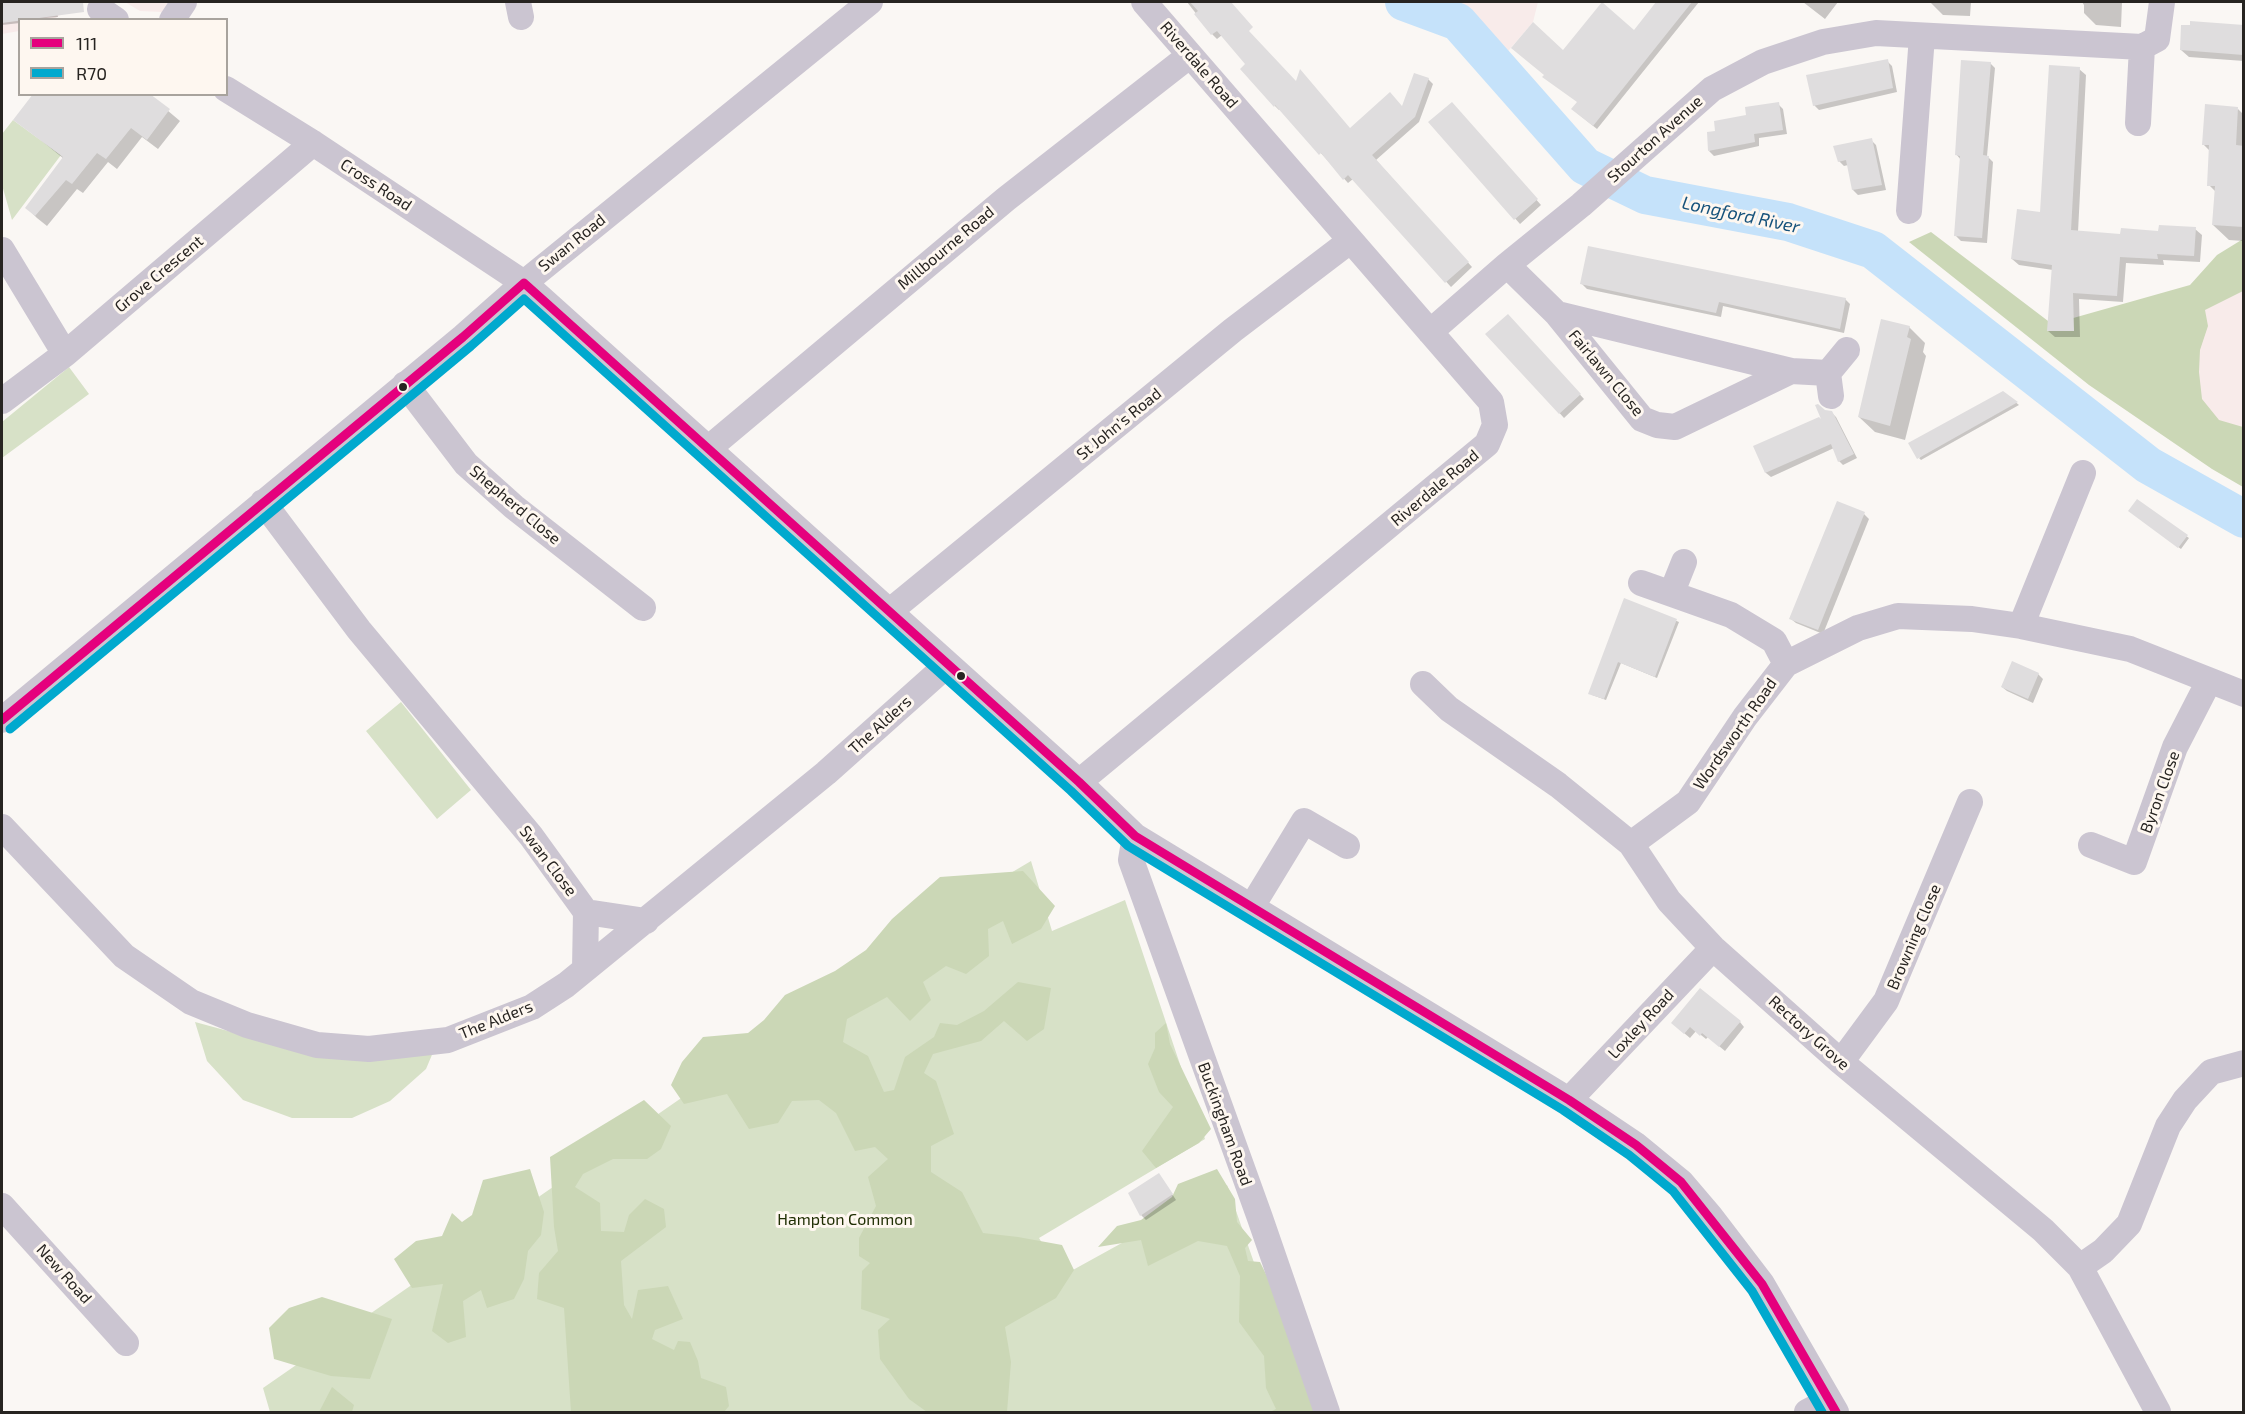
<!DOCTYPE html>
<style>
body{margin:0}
#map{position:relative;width:2245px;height:1414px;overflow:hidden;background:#faf7f4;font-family:"Exo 2",sans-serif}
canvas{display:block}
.frame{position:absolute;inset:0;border:3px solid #272421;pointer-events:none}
.legend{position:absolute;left:18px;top:18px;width:210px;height:78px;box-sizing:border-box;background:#fef7f0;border:2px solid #a8a39d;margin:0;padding:8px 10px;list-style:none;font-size:18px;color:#272421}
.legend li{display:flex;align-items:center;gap:12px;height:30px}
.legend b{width:30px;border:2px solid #a8a39d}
</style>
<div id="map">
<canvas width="2245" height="1414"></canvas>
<div class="frame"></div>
<ul class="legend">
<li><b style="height:8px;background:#e5007d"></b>111</li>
<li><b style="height:8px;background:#00a9ce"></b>R70</li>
</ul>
</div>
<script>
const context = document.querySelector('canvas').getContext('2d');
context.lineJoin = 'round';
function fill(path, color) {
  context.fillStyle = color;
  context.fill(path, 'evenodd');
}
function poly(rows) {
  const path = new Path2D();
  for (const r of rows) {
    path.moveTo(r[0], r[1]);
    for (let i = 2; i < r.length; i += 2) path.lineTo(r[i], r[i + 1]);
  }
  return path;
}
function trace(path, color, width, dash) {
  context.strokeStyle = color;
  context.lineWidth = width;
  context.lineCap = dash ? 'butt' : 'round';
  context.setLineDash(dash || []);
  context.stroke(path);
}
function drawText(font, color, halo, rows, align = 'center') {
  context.font = font + ' "Exo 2",sans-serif';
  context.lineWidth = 6;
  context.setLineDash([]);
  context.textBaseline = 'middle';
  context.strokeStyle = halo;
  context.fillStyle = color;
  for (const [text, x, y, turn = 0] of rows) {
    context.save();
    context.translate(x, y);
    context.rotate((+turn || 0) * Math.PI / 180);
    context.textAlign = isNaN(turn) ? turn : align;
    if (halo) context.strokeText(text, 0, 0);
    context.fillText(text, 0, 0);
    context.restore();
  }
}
fill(poly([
 [2,2,79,2,54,19,20,20,19,31,2,34],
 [125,2,169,2,162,12,140,11],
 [1450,2,1538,2,1533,22,1503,57],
 [2243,281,2243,448,2198,424,2199,302]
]), '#f8ebea');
fill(poly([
 [13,120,61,155,12,220,2,185,2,134],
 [69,367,89,394,2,458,2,422],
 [401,702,471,790,437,819,366,731],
 [1031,861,1052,931,1125,900,1205,1139,1039,1238,1062,1276,1227,1185,1306,1412,270,1412,263,1388,977,893],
 [195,1022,324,1057,434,1050,426,1069,390,1101,352,1118,292,1118,243,1100,207,1061]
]), '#d7e1c7');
fill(poly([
 [1931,232,2052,324,2190,285,2217,255,2243,239,2243,291,2205,310,2208,326,2200,350,2199,372,2202,399,2219,420,2243,427,2243,487,2212,469,2089,385,1909,242],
 [1023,871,1055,906,1041,929,1012,944,1003,921,988,929,989,956,966,974,946,966,923,982,931,1000,910,1021,887,997,847,1019,843,1042,868,1056,884,1092,894,1090,905,1057,934,1037,940,1023,957,1025,984,1011,1018,982,1051,988,1044,1029,1027,1041,1004,1021,981,1041,933,1054,924,1073,936,1081,954,1134,931,1146,931,1172,962,1192,983,1233,1018,1237,1062,1245,1074,1270,1056,1298,1005,1327,1011,1362,1007,1412,927,1412,909,1399,880,1359,878,1330,890,1319,861,1309,862,1271,870,1263,859,1256,859,1238,876,1206,868,1177,888,1159,875,1147,855,1151,836,1113,819,1100,792,1101,778,1123,749,1129,727,1094,684,1104,671,1085,682,1062,703,1037,748,1033,764,1020,785,995,835,971,866,950,892,919,940,877],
 [1166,1023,1170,1044,1211,1129,1199,1143,1156,1168,1142,1151,1173,1107,1159,1092,1148,1064,1155,1048,1155,1033],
 [644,1100,671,1126,661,1149,647,1159,613,1159,583,1174,575,1187,600,1203,601,1231,624,1232,629,1215,645,1199,664,1209,666,1227,621,1261,624,1305,632,1319,638,1290,668,1286,683,1319,655,1330,652,1339,674,1350,678,1341,690,1342,698,1361,701,1378,726,1387,729,1406,724,1412,571,1412,564,1308,537,1299,539,1273,558,1251,554,1227,550,1157],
 [530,1169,544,1212,541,1235,528,1251,524,1279,514,1299,487,1308,481,1290,463,1301,466,1337,448,1343,432,1331,443,1284,412,1288,394,1259,416,1241,442,1236,452,1213,462,1222,472,1215,483,1180],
 [1217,1169,1235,1199,1237,1222,1252,1240,1245,1248,1248,1261,1260,1262,1271,1284,1320,1412,1270,1412,1276,1409,1266,1388,1264,1356,1239,1322,1240,1276,1227,1246,1198,1241,1148,1266,1141,1240,1098,1247,1117,1226,1141,1220,1172,1197,1178,1184],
 [322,1297,392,1319,370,1379,331,1376,274,1359,269,1328,289,1308],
 [332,1387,354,1405,352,1412,319,1412]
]), '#cbd7b6');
fill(poly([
 [2,2,55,2,58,17,20,20,20,23,2,25],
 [1187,2,1222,2,1252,37,1297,84,1350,130,1403,108,1428,79,1433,84,1419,122,1376,160,1472,267,1451,287,1353,179,1348,183,1281,109,1279,110,1275,106,1242,69,1247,65,1222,35,1217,39,1212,34],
 [1658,2,1699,2,1597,129,1577,113,1579,103,1563,53,1634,32],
 [1803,2,1838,2,1825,19],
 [1930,2,1971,2,1970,16,1943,15],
 [2082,2,2122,2,2121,27,2096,25,2084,13,2084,5],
 [2244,26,2244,61,2189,57,2181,50],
 [1887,61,1892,66,1897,92,1819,110,1814,105],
 [1990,63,1995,68,1987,156,1993,162,1987,243,1961,241,1956,236,1961,160,1956,154],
 [2079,69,2086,75,2078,232,2121,235,2195,229,2202,235,2200,262,2163,260,2164,265,2126,263,2123,302,2079,299,2080,337,2055,337,2048,331,2053,270,2019,265,2012,259,2042,213],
 [148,94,180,121,158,149,142,137,117,169,108,162,83,193,77,189,47,226,37,218,27,208,64,159,15,119],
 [1778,104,1783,109,1787,134,1759,138,1759,146,1714,156,1709,151,1748,116],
 [1456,108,1541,205,1520,224,1430,122],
 [2238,109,2244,115,2244,241,2229,240,2213,225,2216,192,2209,185,2210,151,2203,144],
 [1871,140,1876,145,1886,190,1858,195,1853,190,1848,165,1844,166,1839,161],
 [1582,284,1845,299,1850,304,1844,333,1723,306,1721,317,1587,289],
 [1508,316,1584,399,1564,418,1488,334],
 [1909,327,1925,343,1923,352,1926,356,1905,440,1875,432,1859,417],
 [2003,392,2019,405,1921,460,1919,458],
 [1824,411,1831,412,1836,417,1857,458,1843,465,1839,461,1834,448,1771,477,1766,473,1755,447,1825,424],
 [2137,501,2189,538,2181,549,2132,513],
 [1864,514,1869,519,1823,634,1796,623,1791,619],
 [1625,600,1679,622,1657,678,1621,663,1606,700,1592,695],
 [2013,663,2038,674,2043,679,2033,703,2007,691,2002,687],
 [1740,1022,1744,1027,1725,1051,1708,1037,1706,1039,1696,1031,1690,1038,1678,1028],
 [1163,1180,1176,1200,1146,1220,1141,1215]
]), '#0003');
trace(poly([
 [1404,2,1458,22,1585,166,1645,195,1788,222,1873,250,2148,465,2244,519]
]), '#c5e2fa', 38);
fill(poly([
 [2,2,83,2,84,12,2,23],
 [1190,2,1231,2,1253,27,1249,31,1296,81,1300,69,1350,128,1390,92,1402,106,1414,73,1429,78,1415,117,1372,155,1469,262,1445,283,1348,175,1343,180,1321,153,1319,155,1275,105,1274,107,1240,69,1245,64,1217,31,1211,35,1194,14,1198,11],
 [1602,2,1634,30,1656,2,1692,2,1593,126,1571,109,1577,102,1542,77,1544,75,1511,48,1533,22,1563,50],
 [2190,21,2244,25,2244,55,2180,50,2181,25,2190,25],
 [1888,59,1893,88,1813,106,1806,75],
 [1961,60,1991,62,1983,155,1989,156,1982,238,1954,236,1960,156,1955,155],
 [2049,65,2080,67,2071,230,2120,234,2121,228,2158,231,2159,225,2196,227,2194,256,2157,254,2158,259,2120,257,2117,296,2073,293,2074,331,2047,331,2052,265,2011,259,2017,209,2040,212],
 [33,94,150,94,170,109,147,140,131,128,106,159,97,153,72,184,66,180,35,216,25,208,63,157,13,120],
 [1452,102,1538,199,1514,220,1428,122],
 [1779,102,1783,130,1754,134,1755,142,1708,151,1707,132,1715,131,1714,121,1746,115,1745,107],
 [2205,104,2238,107,2236,145,2244,146,2242,187,2244,187,2244,227,2212,225,2215,186,2207,186,2209,145,2202,145],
 [1872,138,1882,185,1852,190,1846,160,1838,162,1833,146],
 [1588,246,1846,298,1840,329,1719,302,1716,313,1580,284],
 [1508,314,1581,394,1559,414,1485,334],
 [1881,319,1910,326,1907,337,1911,339,1890,426,1858,417],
 [2003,391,2018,402,1917,459,1908,443],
 [1818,404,1825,410,1832,411,1854,454,1838,462,1831,444,1765,473,1753,446,1819,417,1821,419,1815,405],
 [2137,499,2188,535,2178,548,2128,511],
 [1837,501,1865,512,1818,630,1789,619],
 [1624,598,1677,619,1655,677,1618,662,1604,699,1588,694],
 [2012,661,2039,673,2028,699,2001,687],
 [1700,988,1741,1021,1719,1047,1702,1033,1700,1036,1690,1027,1684,1034,1671,1023],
 [1159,1173,1173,1194,1140,1216,1128,1193]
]), '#dfddde');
trace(poly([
 [518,2,521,17],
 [100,9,116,20],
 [172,20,184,2],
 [226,89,313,143,524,283,1079,782,1135,836,1569,1100,1636,1145,1681,1182,1710,1216,1762,1284,1836,1412],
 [2138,123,2142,47],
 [1909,211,1922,36],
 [2,250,65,354],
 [1507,265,1557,314,1791,371],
 [1557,314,1642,419,1657,425,1675,427,1791,371,1828,373,1847,350],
 [1430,332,1507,265,1581,205,1712,89,1763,62,1823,42,1876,33,2142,47,2157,39,2162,2],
 [1828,373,1831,396],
 [405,384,466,464,514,507,643,608],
 [2,401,65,354,313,143],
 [709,448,1006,199,1189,56],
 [263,502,359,630,531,836,586,912,646,921],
 [1641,583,1731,615,1774,641,1786,664],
 [1672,592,1684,562],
 [890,611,1233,330,1350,241],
 [2021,626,2083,473],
 [1423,684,1449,709,1558,785,1631,844,1669,901,1713,948,1841,1062,2043,1230,2080,1267,2158,1412],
 [2,720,463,337,524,283,870,2],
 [1079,782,1487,444,1495,425,1491,402,1144,2],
 [2,827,124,956,191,1002,247,1025,317,1045,369,1049,448,1040,532,1007,566,985,826,773,947,665],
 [1135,836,1131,860,1260,1218,1327,1412],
 [1631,844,1688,802,1745,717,1786,664,1858,628,1898,616,1972,619,2021,626,2130,649,2244,694],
 [2091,845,2134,862,2175,747,2209,681],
 [1251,908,1304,821,1347,846],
 [585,969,586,912],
 [1841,1062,1886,1001,1970,802],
 [1569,1100,1713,948],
 [2,1206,126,1343],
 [2080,1267,2103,1251,2129,1224,2168,1126,2185,1100,2211,1072,2244,1063],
 [1807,1412,1828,1401]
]), '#cbc5d1', 26);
trace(poly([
 [524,283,1079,782,1135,836,1569,1100,1636,1145,1681,1182,1762,1284,1836,1412],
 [2,720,463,337,524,283]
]), '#e5007d', 9);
trace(poly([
 [10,729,471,346,524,299,1071,791,1128,846,1563,1110,1629,1155,1673,1191,1752,1291,1822,1412]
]), '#00a9ce', 9);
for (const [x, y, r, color] of [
 [403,387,5,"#272421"],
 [961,676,5,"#272421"]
]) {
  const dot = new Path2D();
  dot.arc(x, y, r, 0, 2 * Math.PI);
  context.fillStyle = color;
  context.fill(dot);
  trace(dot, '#fef7f0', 2);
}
drawText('16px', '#272421', '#fef7f0', [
 ["Riverdale Road",1199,65,49],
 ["Stourton Avenue",1655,139,-42],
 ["Cross Road",376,185,33],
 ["Swan Road",572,243,-39],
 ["Millbourne Road",946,248,-40],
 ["Grove Crescent",159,274,-40],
 ["Fairlawn Close",1606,373,50],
 ["St John's Road",1119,424,-39],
 ["Riverdale Road",1435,488,-40],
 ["Shepherd Close",515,505,40],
 ["The Alders",880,725,-42],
 ["Wordsworth Road",1735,734,-55],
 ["Byron Close",2160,792,-70],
 ["Swan Close",548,861,53],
 ["Browning Close",1914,937,-67],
 ["The Alders",496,1020,-22],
 ["Loxley Road",1641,1024,-47],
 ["Rectory Grove",1809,1033,42],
 ["Buckingham Road",1225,1124,70],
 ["New Road",64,1274,48]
]);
drawText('16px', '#202f04', '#fef7f0', [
 ["Hampton Common",845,1220]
]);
drawText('italic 18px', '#16527b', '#fef7f0', [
 ["Longford River",1741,215,12]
]);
</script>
